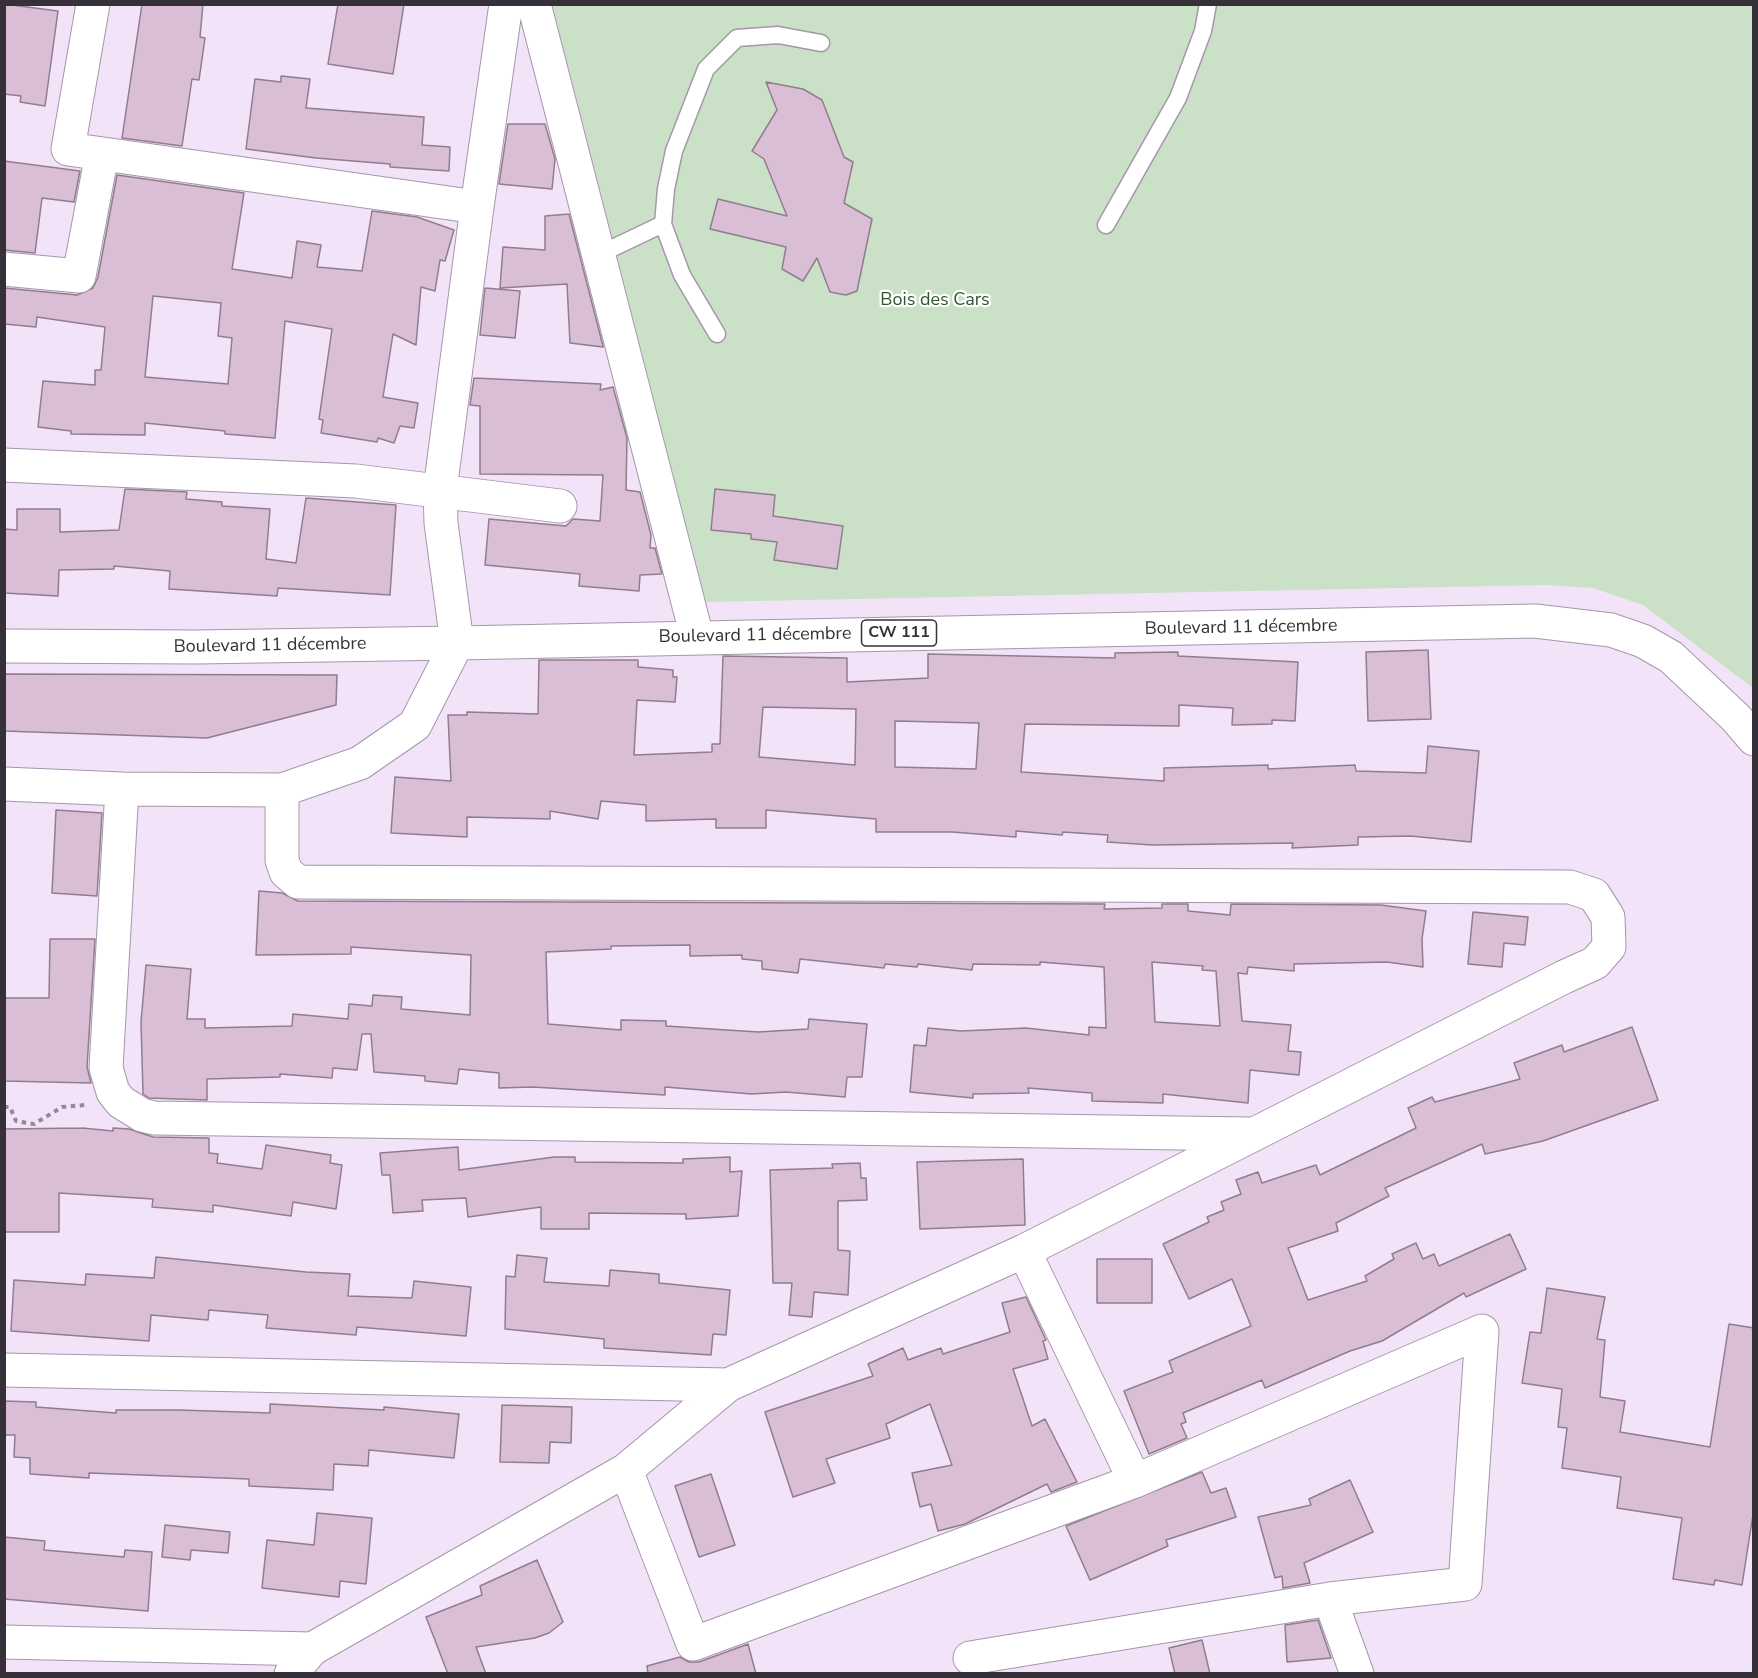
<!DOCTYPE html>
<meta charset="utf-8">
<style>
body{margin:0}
#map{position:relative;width:1758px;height:1678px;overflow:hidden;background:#f2e3f8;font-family:"Nunito Sans",sans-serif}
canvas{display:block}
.frame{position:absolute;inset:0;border:6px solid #363139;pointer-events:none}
</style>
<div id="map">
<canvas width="1758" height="1678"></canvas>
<div class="frame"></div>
</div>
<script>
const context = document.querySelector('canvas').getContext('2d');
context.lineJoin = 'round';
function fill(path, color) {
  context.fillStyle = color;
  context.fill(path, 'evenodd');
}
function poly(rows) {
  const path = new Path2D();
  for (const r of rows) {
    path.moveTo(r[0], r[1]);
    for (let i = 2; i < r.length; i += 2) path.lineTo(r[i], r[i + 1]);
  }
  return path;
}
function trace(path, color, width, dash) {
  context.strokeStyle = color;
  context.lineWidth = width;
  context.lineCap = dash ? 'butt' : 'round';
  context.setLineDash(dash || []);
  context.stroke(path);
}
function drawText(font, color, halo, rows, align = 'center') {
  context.font = font + ' "Nunito Sans",sans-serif';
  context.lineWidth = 4.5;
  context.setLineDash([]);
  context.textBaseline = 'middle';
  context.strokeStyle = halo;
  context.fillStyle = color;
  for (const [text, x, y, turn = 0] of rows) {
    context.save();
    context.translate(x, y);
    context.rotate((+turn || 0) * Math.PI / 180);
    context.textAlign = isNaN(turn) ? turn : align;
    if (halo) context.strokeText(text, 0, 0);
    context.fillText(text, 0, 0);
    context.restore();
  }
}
fill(poly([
 [552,5,1753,5,1753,688,1643,605,1593,588,1546,585,706,602]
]), '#cae1c7');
const building = poly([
 [4,4,58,11,45,106,20,102,21,96,4,94,4,4],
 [142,4,203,4,200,37,205,38,199,80,192,79,182,146,122,138,142,4],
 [338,4,404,4,393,74,328,64,338,4],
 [281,76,310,79,306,108,424,117,422,145,450,147,449,171,390,167,390,164,316,158,246,149,255,79,281,82,281,76],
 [766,82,803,89,822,100,844,157,853,162,844,203,872,219,857,291,846,295,830,292,817,258,803,281,782,269,786,247,710,229,718,199,787,216,764,159,752,151,777,110,766,82],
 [508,124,545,124,555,159,552,189,499,184,508,124],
 [4,161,80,171,74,202,42,198,35,253,4,250,4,161],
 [117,175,244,193,232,269,292,278,297,241,321,245,317,267,362,271,372,211,417,217,454,230,445,261,440,260,435,291,421,287,416,345,393,334,383,397,418,403,414,428,400,426,394,443,378,438,377,442,321,433,323,420,319,419,332,329,285,321,275,438,225,434,225,431,145,423,145,435,71,434,71,431,38,427,43,381,95,385,95,370,101,370,105,327,37,317,36,327,4,324,4,288,77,295,93,288,98,277,117,175],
 [153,296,221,303,218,336,232,338,228,384,145,377,153,296],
 [569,214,603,346,603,347,570,343,567,284,500,288,503,247,545,250,545,216,569,214],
 [485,288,520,291,515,338,480,335,485,288],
 [474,378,601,384,600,390,613,387,627,438,626,490,640,492,651,535,650,548,655,548,662,574,640,575,639,591,579,586,580,574,485,565,489,519,566,526,573,519,600,521,603,475,480,474,480,406,470,405,474,378],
 [125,489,187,492,186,499,222,502,222,506,270,509,266,559,296,563,306,498,396,505,390,595,278,588,277,596,169,589,170,571,114,566,114,569,59,570,58,596,4,593,4,529,17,530,17,509,60,509,60,532,119,530,125,489],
 [715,489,775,495,773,516,843,526,837,569,774,560,777,542,751,539,751,534,711,530,715,489],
 [1428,650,1431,719,1368,721,1366,652,1428,650],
 [1178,652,1178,656,1298,662,1295,721,1272,720,1272,724,1232,725,1233,708,1179,705,1179,726,1025,724,1021,772,1164,781,1164,768,1268,765,1268,769,1355,765,1356,771,1426,773,1428,746,1479,751,1471,842,1411,836,1358,837,1358,845,1292,848,1293,843,1153,845,1107,842,1108,835,1063,832,1062,835,1016,831,1016,837,952,832,876,832,876,819,766,810,766,828,716,828,716,819,646,821,646,805,601,801,598,819,550,811,550,819,467,817,467,837,391,833,395,777,451,781,448,715,467,715,467,712,538,714,539,660,638,660,638,667,673,670,673,677,677,677,675,702,637,700,634,755,712,752,712,744,720,744,723,656,847,658,847,682,928,678,928,654,1115,658,1115,653,1178,652],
 [763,707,856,709,855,765,759,757,763,707],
 [895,721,979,723,976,769,895,767,895,721],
 [4,674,337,675,336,705,207,738,4,731,4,674],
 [56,810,102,813,97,896,52,893,56,810],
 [259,891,282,893,298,901,1105,904,1104,909,1162,908,1162,904,1188,904,1188,911,1230,915,1231,904,1381,905,1426,911,1422,939,1423,967,1387,962,1294,964,1294,971,1248,967,1247,974,1238,973,1242,1021,1291,1025,1288,1051,1301,1052,1299,1075,1250,1070,1248,1103,1163,1094,1163,1103,1092,1101,1092,1093,1028,1088,1029,1093,973,1094,973,1098,910,1092,914,1045,926,1046,928,1028,961,1031,1026,1028,1089,1035,1089,1027,1106,1028,1104,967,1040,962,1040,965,973,964,972,970,918,964,917,967,885,964,884,968,800,959,798,973,762,969,762,961,742,959,742,955,690,956,690,945,611,946,611,949,546,952,548,1024,621,1030,621,1020,666,1021,666,1026,758,1032,808,1029,809,1019,867,1024,862,1077,847,1077,845,1097,786,1092,752,1094,665,1087,665,1095,533,1087,499,1088,499,1073,459,1069,457,1084,425,1081,425,1076,374,1072,371,1034,362,1034,357,1070,333,1068,332,1078,280,1074,280,1077,207,1079,207,1100,149,1098,143,1094,141,1022,146,965,191,969,187,1019,205,1019,205,1028,292,1026,293,1014,348,1019,349,1004,372,1006,373,995,402,997,401,1009,470,1015,471,955,351,947,351,954,256,955,259,891],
 [1152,962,1203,966,1202,970,1216,971,1220,1026,1155,1022,1152,962],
 [1473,912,1528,917,1525,945,1504,943,1502,967,1468,964,1473,912],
 [50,939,95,939,87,1067,91,1083,4,1081,4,998,49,998,50,939],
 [1632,1027,1658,1100,1543,1141,1485,1154,1482,1144,1385,1188,1389,1196,1336,1223,1338,1231,1288,1248,1308,1300,1367,1281,1365,1276,1394,1259,1392,1254,1416,1243,1423,1259,1434,1254,1439,1266,1510,1234,1526,1269,1466,1297,1464,1293,1382,1341,1350,1351,1265,1388,1262,1380,1183,1413,1186,1422,1181,1424,1187,1438,1149,1454,1124,1391,1173,1372,1169,1361,1251,1326,1232,1279,1189,1299,1163,1244,1209,1222,1207,1217,1224,1210,1221,1202,1241,1194,1236,1180,1258,1172,1262,1183,1316,1165,1320,1175,1416,1128,1408,1108,1432,1097,1435,1102,1520,1079,1514,1063,1562,1045,1564,1052,1632,1027],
 [82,1128,113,1131,113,1128,129,1129,153,1137,209,1138,209,1153,218,1154,217,1163,262,1169,266,1145,331,1155,330,1163,342,1165,336,1209,293,1202,291,1216,213,1205,213,1212,152,1207,153,1199,59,1193,59,1232,4,1232,4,1129,82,1128],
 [458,1147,459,1170,554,1157,575,1157,575,1162,683,1163,683,1159,730,1157,730,1172,742,1171,738,1216,686,1219,686,1214,589,1213,589,1229,541,1229,541,1207,468,1217,466,1198,422,1200,423,1211,393,1213,390,1175,382,1175,380,1153,458,1147],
 [1023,1159,1025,1225,920,1229,917,1162,1023,1159],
 [860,1163,861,1178,866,1178,867,1200,838,1201,838,1250,850,1251,848,1295,814,1292,812,1317,789,1315,792,1283,773,1283,770,1170,833,1168,832,1164,860,1163],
 [517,1255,547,1258,544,1282,609,1286,610,1270,659,1274,659,1283,730,1290,726,1335,713,1334,711,1355,604,1348,604,1339,505,1329,506,1276,515,1277,517,1255],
 [156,1257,306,1272,350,1274,348,1296,412,1298,414,1281,471,1287,466,1336,357,1327,356,1335,266,1328,268,1315,209,1310,208,1320,151,1315,149,1341,11,1331,14,1280,85,1285,86,1274,154,1278,156,1257],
 [1097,1259,1152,1259,1152,1303,1097,1303,1097,1259],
 [1547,1288,1605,1297,1597,1339,1605,1340,1600,1397,1625,1401,1620,1432,1710,1447,1729,1324,1754,1328,1754,1508,1742,1585,1715,1580,1714,1585,1673,1579,1682,1518,1617,1508,1621,1477,1562,1468,1567,1428,1558,1427,1562,1389,1522,1383,1530,1332,1541,1333,1547,1288],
 [1026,1297,1046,1340,1043,1341,1048,1359,1013,1369,1032,1426,1045,1419,1077,1482,1051,1492,1047,1484,965,1524,938,1531,931,1504,920,1507,912,1473,952,1465,930,1404,886,1424,890,1438,826,1459,835,1483,793,1497,765,1412,873,1376,868,1364,903,1348,908,1360,941,1348,943,1354,1010,1332,1002,1303,1026,1297],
 [4,1401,36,1402,36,1407,116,1413,116,1410,179,1410,270,1413,270,1404,384,1410,384,1407,459,1414,454,1458,369,1450,368,1466,334,1464,333,1490,249,1486,249,1479,89,1473,89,1478,30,1474,30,1458,14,1457,15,1435,4,1435,4,1401],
 [502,1405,572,1407,571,1443,550,1442,549,1463,500,1462,502,1405],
 [1202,1472,1211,1493,1226,1488,1236,1517,1166,1540,1168,1546,1090,1580,1066,1526,1202,1472],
 [711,1474,735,1545,699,1557,675,1486,711,1474],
 [1350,1480,1373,1532,1304,1563,1310,1583,1283,1588,1282,1576,1275,1578,1258,1517,1311,1505,1309,1499,1350,1480],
 [317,1513,372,1518,366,1584,340,1581,339,1597,262,1588,267,1540,314,1545,317,1513],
 [165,1525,230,1532,228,1553,191,1550,190,1560,162,1557,165,1525],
 [4,1537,45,1541,44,1550,124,1557,125,1550,152,1552,148,1611,4,1599,4,1537],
 [537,1560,563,1622,549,1633,535,1638,476,1647,486,1674,448,1674,426,1617,482,1595,480,1586,537,1560],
 [1318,1620,1331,1658,1287,1662,1285,1625,1318,1620],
 [1202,1640,1210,1674,1175,1674,1169,1648,1202,1640],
 [748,1644,756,1674,648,1674,647,1666,680,1657,689,1662,699,1662,748,1644]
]);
fill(building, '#dabed6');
trace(building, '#907d8d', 1.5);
const service = poly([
 [1106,225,1178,98,1203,31,1208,4],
 [598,255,663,224],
 [717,334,682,275,663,224,666,189,674,151,706,69,737,38,778,35,821,43]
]);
const minor = poly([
 [534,4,697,637],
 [477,207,506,4],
 [4,269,79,276,102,154],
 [4,465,356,481,560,506],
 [4,784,122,789,282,790,360,763,415,725,457,643,441,523,440,490,477,207,68,149,93,4],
 [122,789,106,1068,113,1092,121,1102,142,1115,154,1118,1249,1134],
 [282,790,282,860,286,872,298,882,1570,887,1594,895,1608,917,1609,947,1595,963,1564,977,1024,1251,728,1385,626,1470,312,1649,291,1674],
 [1024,1251,1135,1481],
 [4,1370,728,1385],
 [626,1470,693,1644,1135,1481,1482,1331,1465,1584,1330,1599,970,1658],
 [1330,1599,1357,1674],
 [4,1642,312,1649]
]);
const primary = poly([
 [4,646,197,647,457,643,1535,621,1611,630,1643,641,1671,657,1736,718,1754,739]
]);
trace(service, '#a597aa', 19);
trace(minor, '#a597aa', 35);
trace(primary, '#a597aa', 35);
trace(poly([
 [4,1107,10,1107,16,1121,34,1124,62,1107,85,1105]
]), '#938998', 4, [4.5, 4.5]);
trace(service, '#fff', 16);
trace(minor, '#fff', 33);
trace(primary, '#fff', 33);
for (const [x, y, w] of [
 [899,633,75]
]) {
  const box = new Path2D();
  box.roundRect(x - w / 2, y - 13, w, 26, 4.5);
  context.fillStyle = '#fff';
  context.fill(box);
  trace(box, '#363139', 1.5);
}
drawText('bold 16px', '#363139', null, [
 ["CW 111",899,633]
]);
drawText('18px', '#30542e', '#fff', [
 ["Bois des Cars",935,301]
]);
drawText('18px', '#363139', '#fff', [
 ["Boulevard 11 décembre",1241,628,-1],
 ["Boulevard 11 décembre",755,636,-1],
 ["Boulevard 11 décembre",270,646,-1]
]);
</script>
